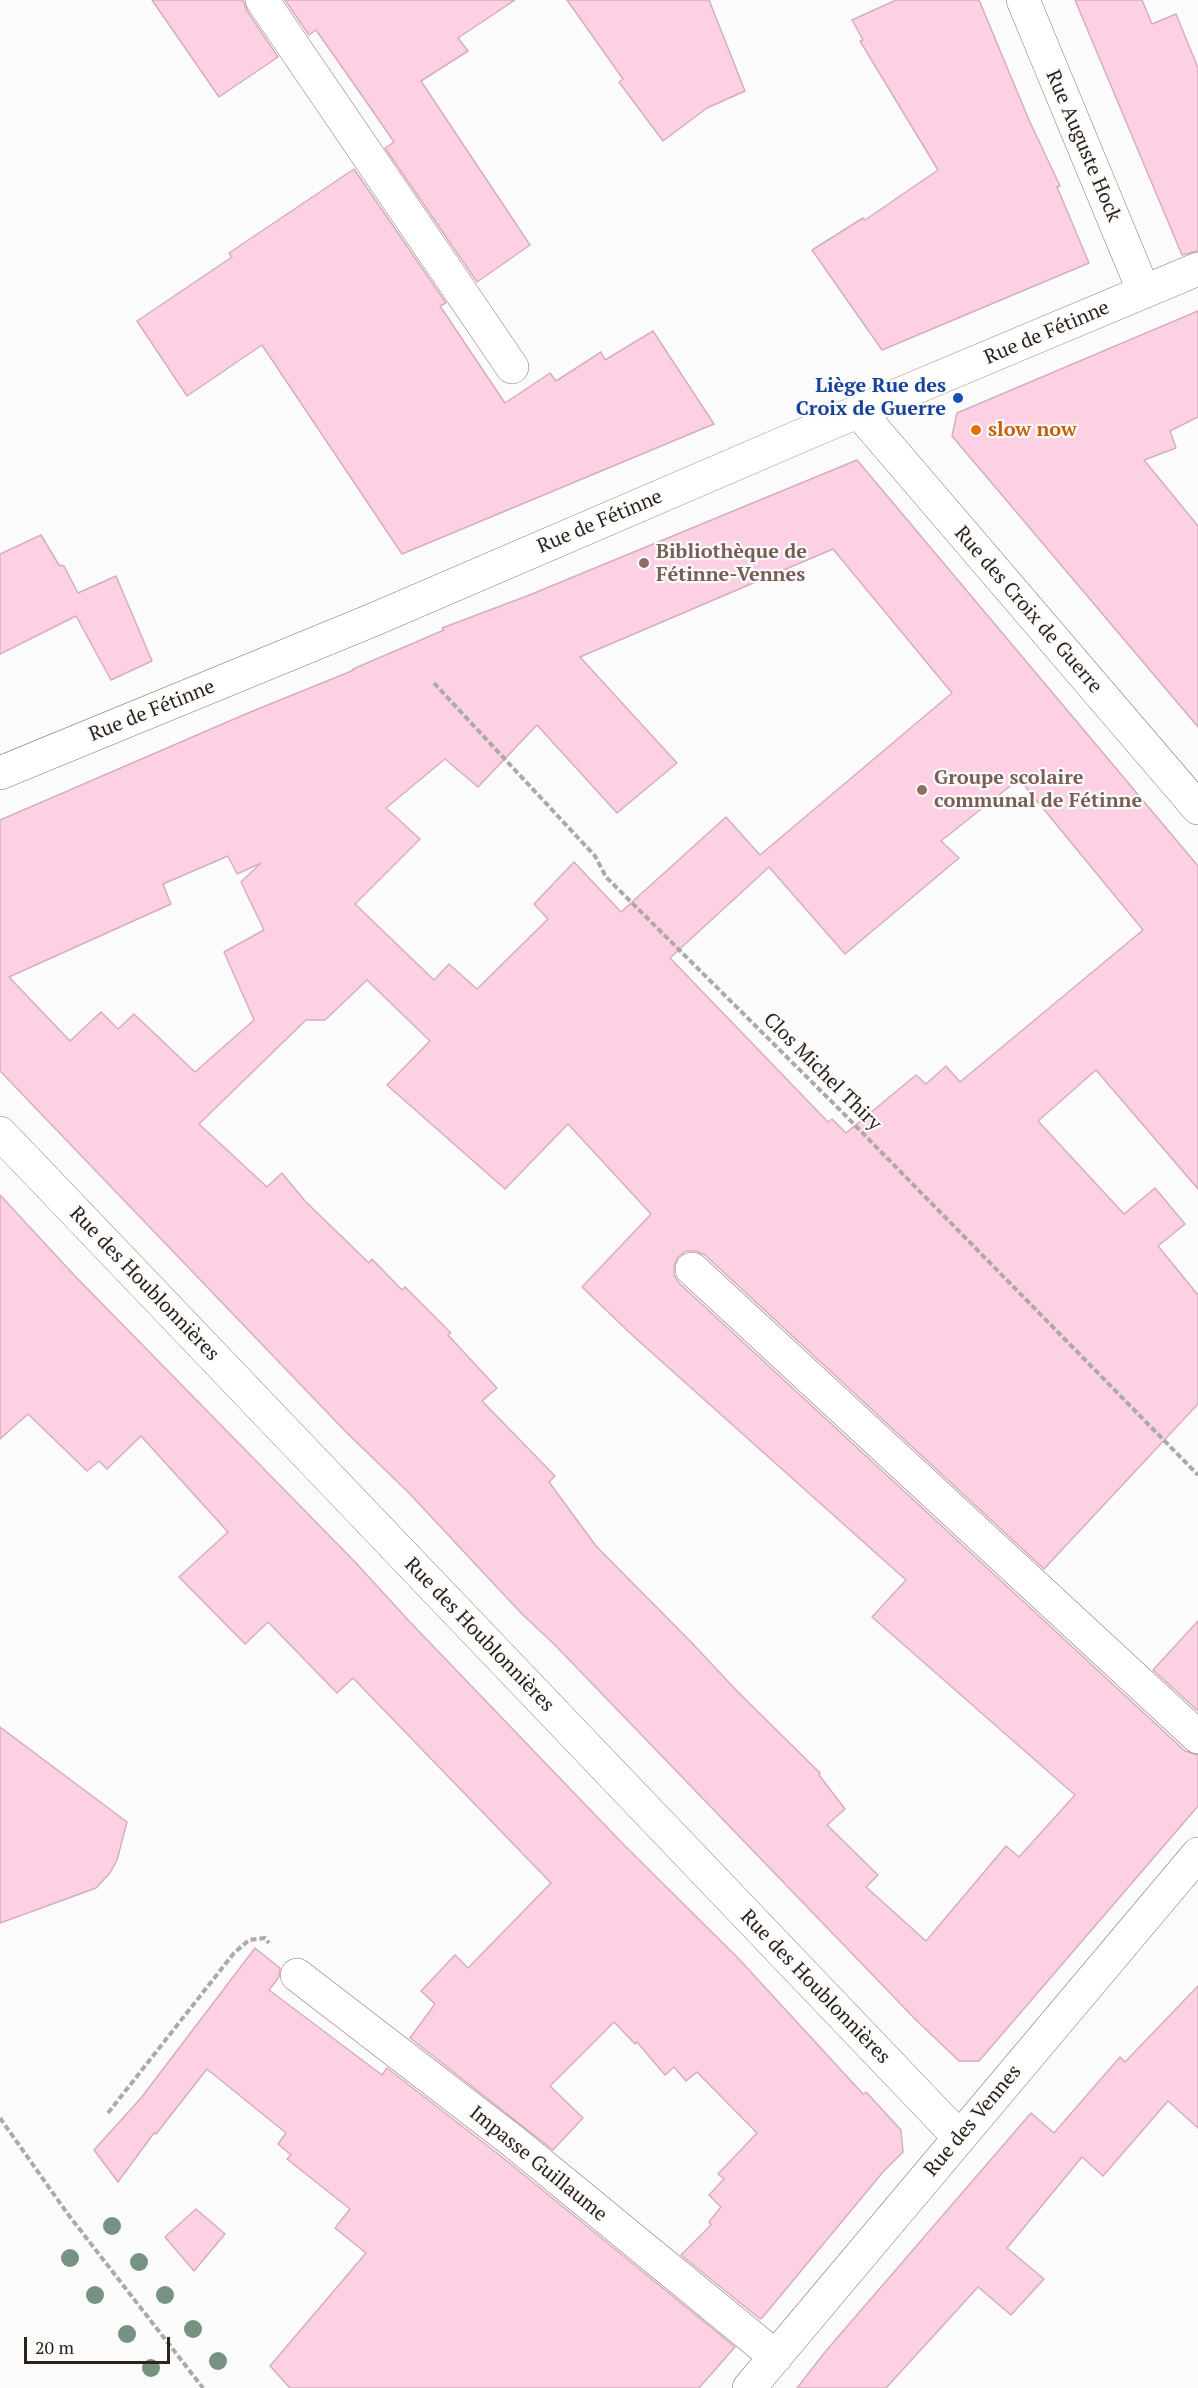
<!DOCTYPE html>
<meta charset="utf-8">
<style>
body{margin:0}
#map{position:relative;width:1198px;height:2388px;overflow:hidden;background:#fbfbfb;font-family:"PT Serif",serif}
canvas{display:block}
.scale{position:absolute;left:24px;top:2337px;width:146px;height:27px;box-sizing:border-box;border:3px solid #2d2319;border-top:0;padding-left:8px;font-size:18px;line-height:21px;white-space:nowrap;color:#2d2319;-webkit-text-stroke:4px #fbfbfb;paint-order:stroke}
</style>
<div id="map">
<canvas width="1198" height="2388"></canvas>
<div class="scale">20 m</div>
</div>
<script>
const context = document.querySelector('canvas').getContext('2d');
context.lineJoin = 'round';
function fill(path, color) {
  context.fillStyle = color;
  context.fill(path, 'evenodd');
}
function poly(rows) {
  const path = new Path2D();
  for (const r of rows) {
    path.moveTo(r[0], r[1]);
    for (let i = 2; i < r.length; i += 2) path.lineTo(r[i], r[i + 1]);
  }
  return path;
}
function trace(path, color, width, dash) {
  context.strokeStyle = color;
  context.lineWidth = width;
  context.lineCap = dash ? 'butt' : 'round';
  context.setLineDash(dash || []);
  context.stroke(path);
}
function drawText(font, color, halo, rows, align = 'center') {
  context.font = font + ' "PT Serif",serif';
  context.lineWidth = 4.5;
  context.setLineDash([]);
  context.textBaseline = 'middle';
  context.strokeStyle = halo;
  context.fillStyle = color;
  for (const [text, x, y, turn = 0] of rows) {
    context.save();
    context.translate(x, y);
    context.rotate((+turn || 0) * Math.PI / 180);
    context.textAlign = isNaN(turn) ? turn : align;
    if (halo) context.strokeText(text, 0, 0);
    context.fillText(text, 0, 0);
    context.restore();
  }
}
const building = poly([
 [152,0,243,0,247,11,278,57,219,97,152,0],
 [285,0,515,0,458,38,468,51,421,81,530,245,477,282,385,148,394,142,363,97,316,30,309,35,285,0],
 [567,0,709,0,745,91,707,108,663,141,619,82,623,79,567,0],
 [896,0,979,0,1029,120,1060,186,1057,187,1089,263,882,350,812,250,863,218,865,220,938,170,860,41,863,40,852,20,896,0],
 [1075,0,1142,0,1152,24,1176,14,1198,68,1198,251,1182,255,1075,0],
 [354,169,446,303,440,306,505,403,550,373,556,381,601,352,605,360,653,331,714,424,402,554,262,345,187,396,137,321,232,257,229,253,354,169],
 [1198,311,1198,417,1170,431,1176,448,1144,460,1198,526,1198,727,952,436,957,413,1198,311],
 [857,460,1198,866,1198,1189,1096,1070,1038,1121,1124,1214,1155,1188,1185,1224,1158,1246,1198,1295,1198,1404,1044,1569,705,1255,696,1251,686,1251,678,1257,674,1265,674,1275,679,1283,1185,1751,1198,1755,1198,1806,979,2061,959,2061,915,2019,554,1644,522,1614,408,1492,346,1432,0,1071,0,820,248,713,354,670,353,669,444,630,442,628,527,596,857,460],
 [833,549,952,693,760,855,726,817,621,912,574,862,534,904,548,919,477,989,449,964,434,980,355,904,420,839,386,808,445,759,478,787,537,725,617,813,677,763,580,657,833,549],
 [1019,779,1143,930,960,1082,946,1066,926,1084,916,1075,846,1133,832,1119,828,1122,670,958,769,867,845,954,959,858,941,841,1019,779],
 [228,856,237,874,261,863,241,882,264,930,224,952,254,1020,195,1072,134,1014,118,1029,101,1012,70,1041,9,977,171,904,163,884,228,856],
 [367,980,430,1041,387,1085,505,1189,568,1124,651,1214,582,1287,632,1335,906,1580,872,1617,1075,1795,1019,1857,1006,1846,926,1941,866,1887,878,1875,827,1825,845,1809,819,1775,820,1773,737,1691,692,1643,596,1546,549,1482,555,1476,482,1401,497,1388,448,1335,451,1333,405,1287,402,1290,372,1259,369,1263,305,1201,282,1173,267,1187,199,1124,306,1020,325,1020,367,980],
 [41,535,59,565,64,566,78,593,116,576,152,661,111,680,76,616,0,654,0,554,41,535],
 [0,1195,74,1275,357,1564,409,1621,625,1846,738,1958,863,2094,866,2092,901,2130,903,2152,883,2172,762,2318,760,2319,681,2255,711,2225,709,2222,721,2207,709,2195,724,2179,718,2174,757,2133,697,2072,686,2081,674,2067,665,2075,637,2042,635,2044,614,2022,550,2086,583,2118,553,2150,410,2038,435,2004,421,1991,455,1955,468,1968,551,1883,353,1678,337,1693,268,1622,245,1644,179,1577,228,1532,141,1436,107,1469,99,1461,87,1471,28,1414,0,1439,0,1195],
 [1198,1621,1198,1711,1153,1670,1198,1621],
 [0,1727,127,1822,117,1860,110,1873,96,1888,0,1923,0,1727],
 [255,1948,280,1968,279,1977,269,1990,382,2075,387,2068,502,2157,735,2347,699,2388,290,2388,270,2366,366,2253,335,2228,350,2209,287,2159,291,2155,278,2144,286,2133,207,2069,156,2134,154,2133,118,2182,94,2150,141,2098,255,1948],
 [1198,1986,1198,2128,1168,2101,1103,2176,1082,2157,1007,2248,1044,2279,1011,2315,978,2287,886,2388,797,2388,825,2352,1031,2113,1054,2133,1120,2057,1125,2062,1198,1986],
 [196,2209,225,2234,194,2271,165,2237,196,2209]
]);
fill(building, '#fed0e3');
trace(building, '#d5afbe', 1.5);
const minor = poly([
 [262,0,512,367],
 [1023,0,1144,292],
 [859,412,1198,808],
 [0,773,375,619,812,431,1198,269],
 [0,1133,959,2137],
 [692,1269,1198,1737],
 [297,1975,514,2142,776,2357],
 [749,2388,1198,1854]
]);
trace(minor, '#91785f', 34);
trace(poly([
 [434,683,595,856,606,877,840,1110,1198,1475],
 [108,2113,234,1953,249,1940,265,1938,269,1943],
 [0,2118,67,2213,203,2388]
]), '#ada9a5', 4, [6, 3]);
trace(minor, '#fff', 33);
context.fillStyle = '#769282';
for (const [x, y] of [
 [112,2226],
 [70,2258],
 [139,2262],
 [95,2295],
 [165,2295],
 [193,2329],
 [127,2334],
 [218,2361],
 [151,2368]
]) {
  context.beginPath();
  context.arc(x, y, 9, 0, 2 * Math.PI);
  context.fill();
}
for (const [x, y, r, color] of [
 [958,398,6,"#1a4fb4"],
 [976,430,6,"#e8710a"],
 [644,563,6,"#8d6e63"],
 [922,790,6,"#8d6e63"]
]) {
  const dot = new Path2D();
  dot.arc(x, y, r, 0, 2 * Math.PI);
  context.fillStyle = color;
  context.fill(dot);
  trace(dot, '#fbfbfb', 2);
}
drawText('20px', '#2d2319', '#fbfbfb', [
 ["Rue Auguste Hock",1083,146,67],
 ["Rue de Fétinne",1047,333,-23],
 ["Rue de Fétinne",600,522,-23],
 ["Rue des Croix de Guerre",1028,610,49],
 ["Rue de Fétinne",152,711,-22],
 ["Clos Michel Thiry",822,1072,45],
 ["Rue des Houblonnières",144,1284,46],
 ["Rue des Houblonnières",479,1635,46],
 ["Rue des Houblonnières",815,1987,46],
 ["Rue des Vennes",973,2121,-50],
 ["Impasse Guillaume",538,2164,39]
]);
drawText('bold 20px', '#164399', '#fbfbfb', [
 ["Liège Rue des",946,386],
 ["Croix de Guerre",946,409]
], 'right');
drawText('bold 20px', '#c56008', '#fbfbfb', [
 ["slow now",988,430]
], 'left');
drawText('bold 20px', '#785e54', '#fbfbfb', [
 ["Bibliothèque de",656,552],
 ["Fétinne-Vennes",656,575],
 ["Groupe scolaire",934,778],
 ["communal de Fétinne",934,801]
], 'left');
</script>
